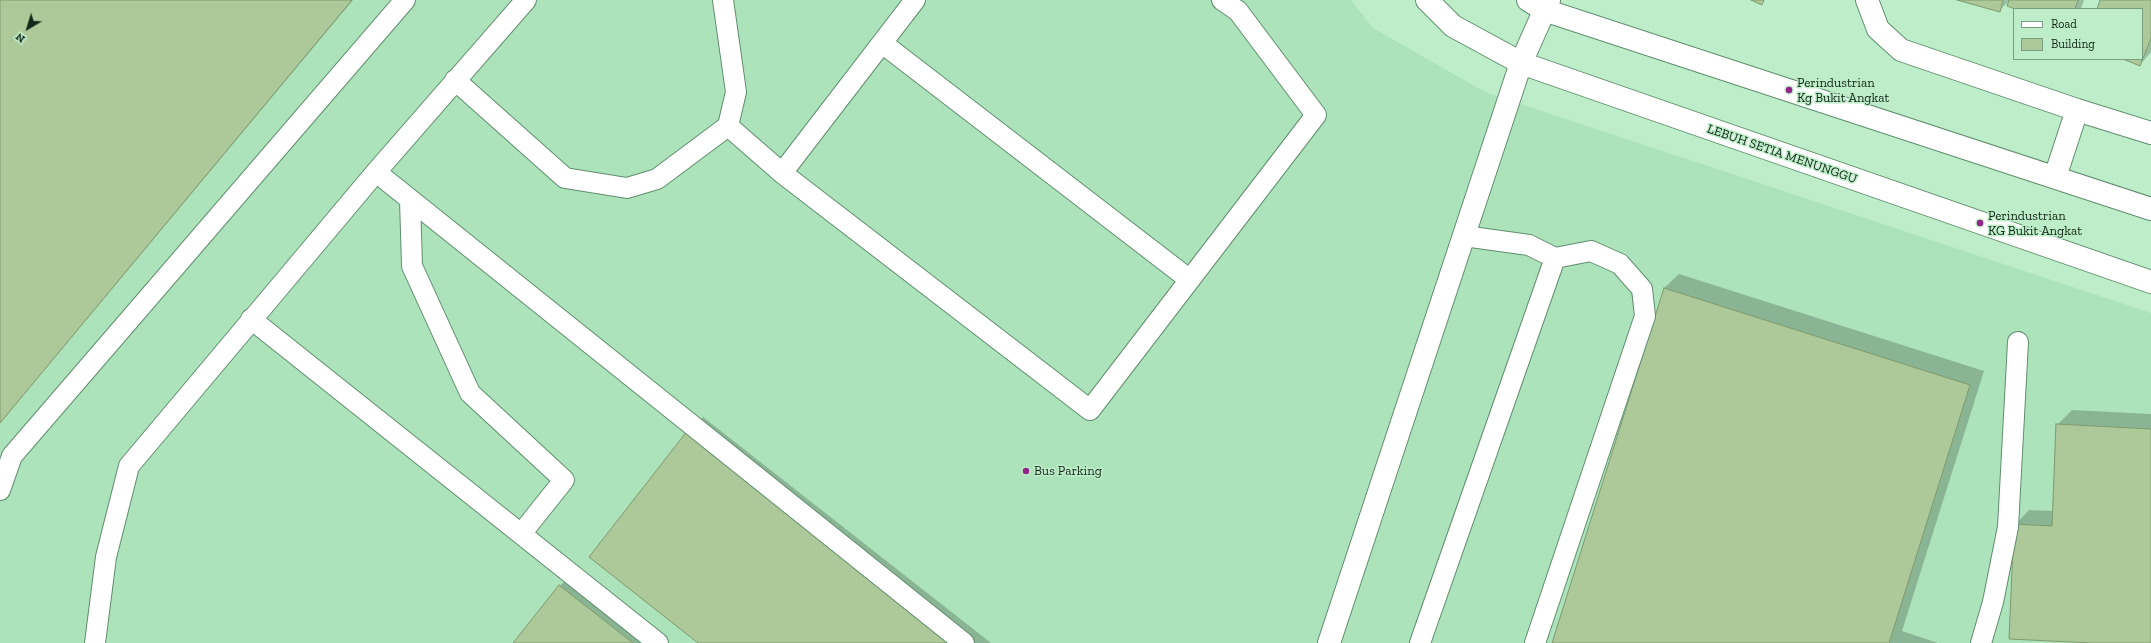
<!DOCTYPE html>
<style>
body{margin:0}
#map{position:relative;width:2151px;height:643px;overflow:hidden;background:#bdeec9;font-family:"Zilla Slab",serif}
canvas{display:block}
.legend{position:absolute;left:2013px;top:8px;width:130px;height:52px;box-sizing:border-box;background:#bdeec9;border:1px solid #799e82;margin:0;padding:5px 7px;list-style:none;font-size:12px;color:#132618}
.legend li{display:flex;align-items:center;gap:8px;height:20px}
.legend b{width:20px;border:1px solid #799e82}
.north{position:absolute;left:8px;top:8px;width:40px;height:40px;-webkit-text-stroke:3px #bdeec9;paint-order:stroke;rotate:218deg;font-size:11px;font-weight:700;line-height:16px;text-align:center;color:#132618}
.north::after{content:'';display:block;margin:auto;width:14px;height:18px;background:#132618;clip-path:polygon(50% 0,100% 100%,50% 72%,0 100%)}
</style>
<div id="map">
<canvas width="2151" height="643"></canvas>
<ul class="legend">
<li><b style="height:5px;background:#fff"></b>Road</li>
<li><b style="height:11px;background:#adc99a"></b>Building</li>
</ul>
<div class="north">N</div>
</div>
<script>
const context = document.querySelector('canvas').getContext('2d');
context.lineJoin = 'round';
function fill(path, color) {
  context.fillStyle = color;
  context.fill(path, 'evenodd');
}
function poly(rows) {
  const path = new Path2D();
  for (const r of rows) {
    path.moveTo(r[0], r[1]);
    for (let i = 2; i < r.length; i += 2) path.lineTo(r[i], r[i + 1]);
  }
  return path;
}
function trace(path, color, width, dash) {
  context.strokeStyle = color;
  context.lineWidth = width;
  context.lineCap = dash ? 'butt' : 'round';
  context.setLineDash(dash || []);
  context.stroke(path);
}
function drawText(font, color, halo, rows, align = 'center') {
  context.font = font + ' "Zilla Slab",serif';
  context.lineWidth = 3;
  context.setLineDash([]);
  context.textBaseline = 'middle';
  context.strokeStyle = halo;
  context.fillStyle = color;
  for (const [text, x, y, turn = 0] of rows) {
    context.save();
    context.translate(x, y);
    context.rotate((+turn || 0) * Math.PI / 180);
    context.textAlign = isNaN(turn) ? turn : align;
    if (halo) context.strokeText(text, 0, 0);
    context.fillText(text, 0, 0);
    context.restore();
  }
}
fill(poly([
 [0,0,1351,0,1373,28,1485,92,2151,313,2151,643,0,643]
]), '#ace3bb');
fill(poly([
 [0,0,353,0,0,423],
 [1961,0,2010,0,1999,11],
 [2011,0,2084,0,2081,9,2018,9],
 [2101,0,2151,0,2151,52,2140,65,2126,59,2142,59,2142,9,2098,9],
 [1679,274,1984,371,1902,631,1938,643,1554,643,1664,288],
 [2072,410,2151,414,2151,643,2115,643,2015,525,2029,510,2054,511,2057,425],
 [703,417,991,643,700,643,689,431],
 [574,571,665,643,514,643,560,586]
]), '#0003');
const building = poly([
 [0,0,352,0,0,423,0,0],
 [1751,0,1764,0,1762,5,1751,0],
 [1957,0,2003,0,2000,12,1957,0],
 [2009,0,2078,0,2075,9,2015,9,2007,6,2009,0],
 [2100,0,2151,0,2151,38,2140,66,2123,59,2142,59,2142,9,2097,9,2100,0],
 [1664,288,1970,385,1889,643,1552,643,1664,288],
 [2056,424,2151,429,2151,643,2093,643,2009,639,2014,524,2052,526,2056,424],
 [688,430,958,643,698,643,589,557,688,430],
 [559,585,633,643,513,643,559,585]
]);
fill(building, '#adc99a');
trace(building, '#809a6d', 1);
const lane = poly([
 [723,0,736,92,728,126],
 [882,43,1190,280],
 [455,80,565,178,627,188,657,179,728,126,782,173,1090,410,1316,115,1238,11,1222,0],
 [376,172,964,643],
 [782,173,915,0],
 [410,200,412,266,470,393,564,480,521,534],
 [251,319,658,643],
 [0,490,12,456,405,0],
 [95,643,106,557,129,466,376,172,526,0],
 [1420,643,1555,258,1529,245,1464,236],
 [1535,643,1645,316,1642,289,1620,264,1591,251,1555,258],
 [1981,643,1993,602,2008,527,2018,342]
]);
const street = poly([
 [1867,0,1878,29,1901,50,2077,110,2151,133],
 [2055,177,2077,110],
 [1329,643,1521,63,1549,0]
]);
const secondary = poly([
 [1427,0,1453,26,1521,63,2151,282],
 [1528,0,1544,10,2151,209]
]);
trace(lane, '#608e6d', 22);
trace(street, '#608e6d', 24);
trace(secondary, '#608e6d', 24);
trace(lane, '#fff', 20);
trace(street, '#fff', 22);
trace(secondary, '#fff', 22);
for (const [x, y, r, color] of [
 [1789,90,4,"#922587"],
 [1980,223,4,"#922587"],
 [1026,471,4,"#922587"]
]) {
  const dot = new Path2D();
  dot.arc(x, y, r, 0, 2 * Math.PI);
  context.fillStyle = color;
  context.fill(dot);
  trace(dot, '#bdeec9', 1.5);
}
drawText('13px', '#132618', '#bdeec9', [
 ["Perindustrian",1797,83],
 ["Kg Bukit Angkat",1797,98],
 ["Perindustrian",1988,216],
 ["KG Bukit Angkat",1988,231],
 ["Bus Parking",1034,471]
], 'left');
drawText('13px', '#132618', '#bdeec9', [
 ["LEBUH SETIA MENUNGGU",1782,154,19]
]);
</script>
